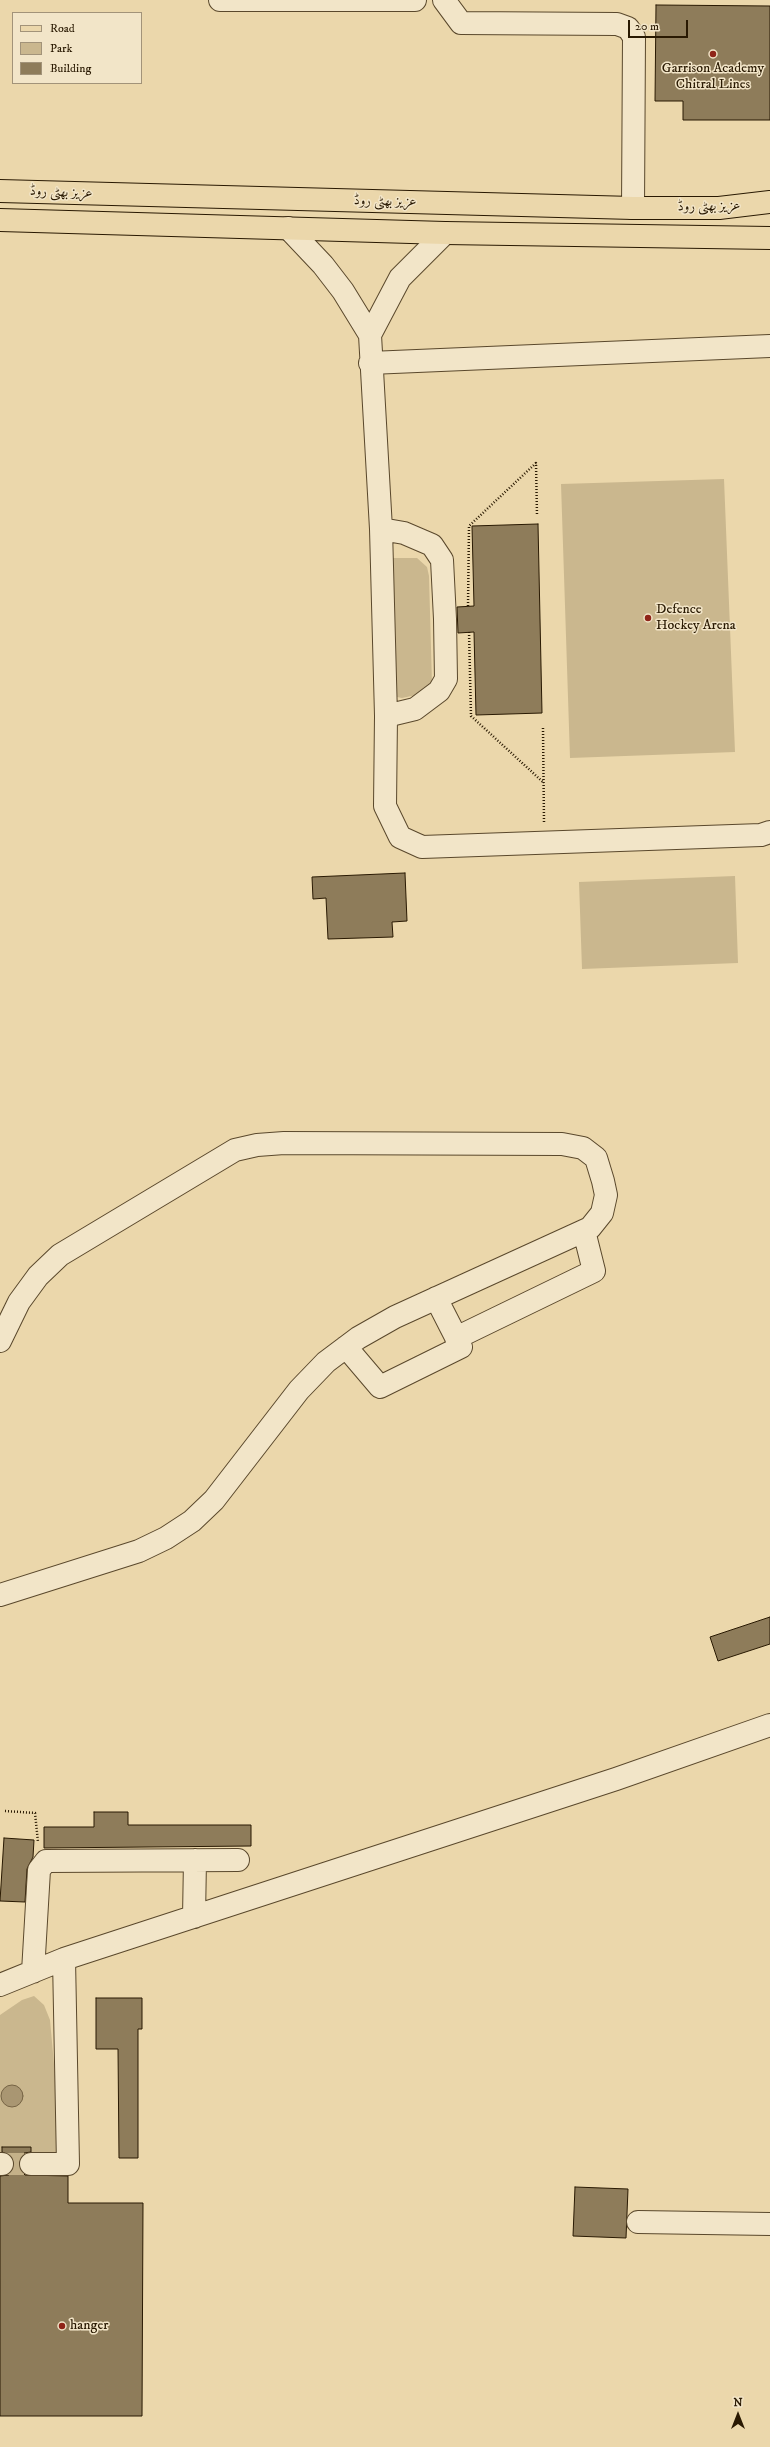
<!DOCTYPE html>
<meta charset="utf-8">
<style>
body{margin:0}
#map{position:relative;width:770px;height:2447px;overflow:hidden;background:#ebd7ab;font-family:"IM FELL DW Pica",serif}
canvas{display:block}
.legend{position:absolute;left:12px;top:12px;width:130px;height:72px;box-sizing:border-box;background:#f2e5c8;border:1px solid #a29379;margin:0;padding:5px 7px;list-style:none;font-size:12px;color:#291902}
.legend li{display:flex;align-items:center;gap:8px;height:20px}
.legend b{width:20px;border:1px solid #a29379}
.north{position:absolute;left:718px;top:2395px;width:40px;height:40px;-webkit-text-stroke:3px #f2e5c8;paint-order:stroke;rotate:0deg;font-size:11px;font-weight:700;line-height:16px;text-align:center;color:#291902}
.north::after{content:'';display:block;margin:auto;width:14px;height:18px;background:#291902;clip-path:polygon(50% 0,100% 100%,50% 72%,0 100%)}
.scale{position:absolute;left:628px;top:20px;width:60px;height:18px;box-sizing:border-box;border:2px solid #291902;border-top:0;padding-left:5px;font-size:12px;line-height:14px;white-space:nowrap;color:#291902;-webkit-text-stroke:3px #f2e5c8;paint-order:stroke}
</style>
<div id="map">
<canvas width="770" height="2447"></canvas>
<ul class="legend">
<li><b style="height:5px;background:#ebd7ab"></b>Road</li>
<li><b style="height:11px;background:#cab78e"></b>Park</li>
<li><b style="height:11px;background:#8e7c5a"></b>Building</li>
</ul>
<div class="north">N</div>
<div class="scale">20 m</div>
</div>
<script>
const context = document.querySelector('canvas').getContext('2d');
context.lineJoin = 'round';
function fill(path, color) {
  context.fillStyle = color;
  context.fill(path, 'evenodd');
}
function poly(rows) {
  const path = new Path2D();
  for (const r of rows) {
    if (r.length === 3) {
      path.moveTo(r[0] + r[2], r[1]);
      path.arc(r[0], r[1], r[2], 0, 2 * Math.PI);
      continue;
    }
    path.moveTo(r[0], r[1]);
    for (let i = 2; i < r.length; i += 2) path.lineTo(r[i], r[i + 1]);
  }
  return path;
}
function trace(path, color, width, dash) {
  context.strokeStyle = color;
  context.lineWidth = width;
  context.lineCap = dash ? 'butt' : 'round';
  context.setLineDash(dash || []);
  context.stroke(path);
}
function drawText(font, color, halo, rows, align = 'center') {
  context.font = font + ' "IM FELL DW Pica",Amiri,serif';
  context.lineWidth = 3;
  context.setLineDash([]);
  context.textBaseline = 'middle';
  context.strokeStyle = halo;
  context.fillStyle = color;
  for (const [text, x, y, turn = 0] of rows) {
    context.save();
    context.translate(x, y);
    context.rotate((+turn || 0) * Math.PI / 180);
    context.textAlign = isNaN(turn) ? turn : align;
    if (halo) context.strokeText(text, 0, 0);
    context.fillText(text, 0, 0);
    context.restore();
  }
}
fill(poly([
 [724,479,735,752,570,758,561,484],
 [393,558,417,558,427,567,429,576,432,684,416,695,402,698,397,697],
 [735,876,738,963,582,969,579,882],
 [34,1996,44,2005,50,2020,61,2141,57,2153,31,2157,31,2147,3,2147,2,2160,0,2160,0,2015,22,2000]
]), '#cab78e');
const water = poly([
 [12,2096,11]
]);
fill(water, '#a99672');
trace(water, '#766445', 1);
const building = poly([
 [656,5,770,6,770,120,683,120,683,101,655,101,656,5],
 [538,524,542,713,476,715,474,632,458,633,457,607,474,606,472,526,538,524],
 [405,873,407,921,392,922,393,937,328,939,326,898,313,899,312,877,405,873],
 [770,1617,770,1644,718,1661,710,1637,770,1617],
 [94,1812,128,1812,128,1825,251,1825,251,1846,44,1848,44,1827,94,1827,94,1812],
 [4,1838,34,1840,33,1857,27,1869,25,1902,0,1901,4,1838],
 [96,1998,142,1998,142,2029,138,2029,138,2158,119,2158,118,2049,96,2049,96,1998],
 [2,2147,31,2147,31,2152,24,2153,19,2164,20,2170,25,2175,68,2176,68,2203,143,2203,142,2416,0,2416,0,2176,9,2175,14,2164,13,2157,2,2152,2,2147],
 [575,2187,628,2189,626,2238,573,2236,575,2187]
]);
fill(building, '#8e7c5a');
trace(building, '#291902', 1);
trace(poly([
 [2,2164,31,2164]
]), '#c4b189', 22, [22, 11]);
const minor = poly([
 [220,0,415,0],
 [444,0,461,23,617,24,628,28,634,37,633,208],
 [288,228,323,265,343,291,370,335,400,278,445,233],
 [370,335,381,529,386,716,385,806,400,837,422,847,761,835,770,832],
 [370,363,770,346],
 [381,529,404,533,432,545,442,560,445,619,446,679,439,691,415,709,386,716],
 [456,1338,594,1271,584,1231],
 [0,1341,19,1302,38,1276,60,1255,235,1150,257,1145,284,1143,562,1144,583,1148,596,1158,603,1181,606,1195,602,1213,590,1228,395,1317,358,1338,326,1362,299,1390,214,1500,192,1521,166,1538,139,1551,0,1595],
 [346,1347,380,1387,461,1347,436,1298],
 [194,1917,195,1860],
 [33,1972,39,1870,46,1861,238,1860],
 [0,1985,64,1959,616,1779,770,1725],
 [0,2164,2,2164],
 [31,2164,68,2164,64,1959],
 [638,2222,770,2224]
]);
const major = poly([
 [0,191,633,208,719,208,770,202],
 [0,220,445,233,770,238]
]);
trace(minor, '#5a482c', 24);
trace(major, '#291902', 24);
trace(poly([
 [468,606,469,526,536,463,537,516],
 [469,632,471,716,544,783],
 [543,728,544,822],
 [5,1811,35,1813,38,1842]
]), '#291902', 2.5, [1, 2]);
trace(minor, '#f2e5c8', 22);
trace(major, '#ebd7ab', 22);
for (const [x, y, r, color] of [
 [713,54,4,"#8f2418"],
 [648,618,4,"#8f2418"],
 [62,2326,4,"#8f2418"]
]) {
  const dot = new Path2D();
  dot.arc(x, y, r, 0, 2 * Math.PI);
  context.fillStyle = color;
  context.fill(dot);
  trace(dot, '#f2e5c8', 1.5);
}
drawText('14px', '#291902', '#f2e5c8', [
 ["Garrison Academy",713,69,"center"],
 ["Chitral Lines",713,85,"center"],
 ["Defence",656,610],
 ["Hockey Arena",656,626],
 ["hanger",70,2326]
], 'left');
drawText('14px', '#291902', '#f2e5c8', [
 ["عزیز بھٹی روڈ",61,193,2],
 ["عزیز بھٹی روڈ",385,202,1],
 ["عزیز بھٹی روڈ",709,207,-1]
]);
</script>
